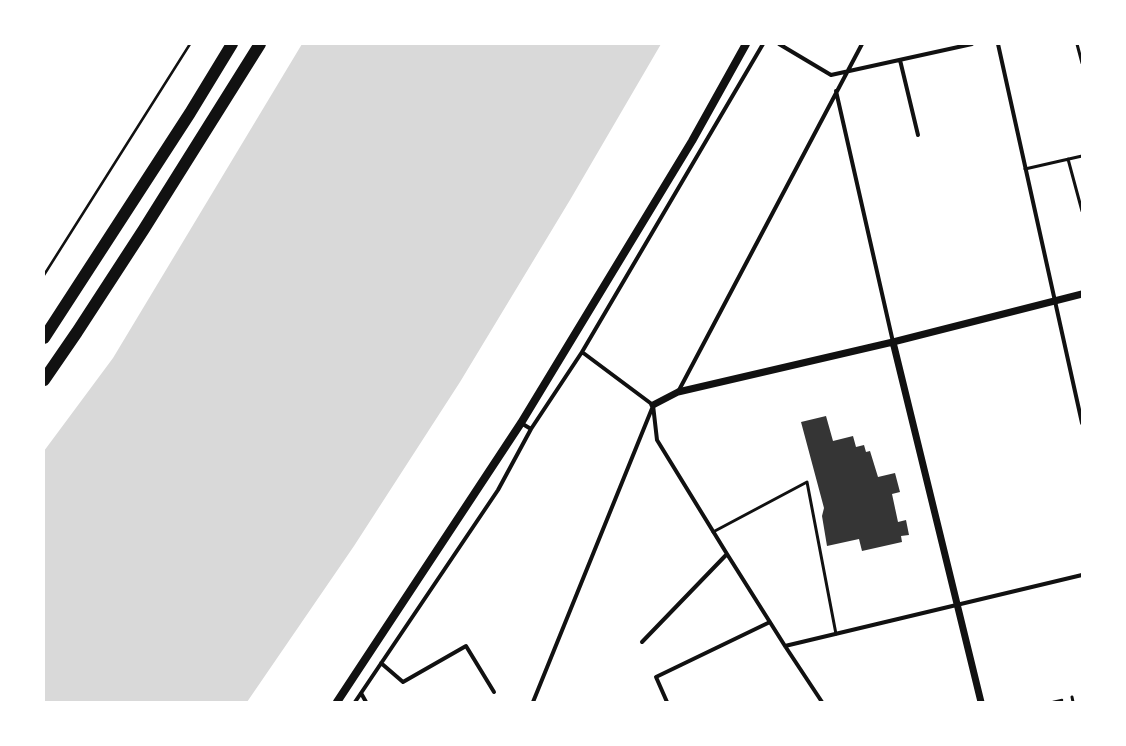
<!DOCTYPE html>
<style>
body{margin:0}
#map{position:relative;width:1126px;height:746px;overflow:hidden;background:#fff;font-family:Merriweather,serif}
canvas{display:block}
.frame{position:absolute;inset:0;border:45px solid #fff;pointer-events:none}
</style>
<div id="map">
<canvas width="1126" height="746"></canvas>
<div class="frame"></div>
</div>
<script>
const context = document.querySelector('canvas').getContext('2d');
context.lineJoin = 'round';
function fill(path, color) {
  context.fillStyle = color;
  context.fill(path, 'evenodd');
}
function poly(rows) {
  const path = new Path2D();
  for (const r of rows) {
    path.moveTo(r[0], r[1]);
    for (let i = 2; i < r.length; i += 2) path.lineTo(r[i], r[i + 1]);
  }
  return path;
}
function trace(path, color, width, dash) {
  context.strokeStyle = color;
  context.lineWidth = width;
  context.lineCap = dash ? 'butt' : 'round';
  context.setLineDash(dash || []);
  context.stroke(path);
}
fill(poly([
 [302,44,661,44,570,200,460,382,354,546,247,702,44,702,44,451,113,358]
]), '#d9d9d9');
fill(poly([
 [826,416,833,441,853,436,856,447,864,445,866,452,870,451,878,477,895,473,900,492,892,494,898,522,906,520,909,535,901,536,902,542,862,551,859,539,827,546,822,516,824,508,801,422]
]), '#353535');
trace(poly([
 [44,275,190,44],
 [1053,702,1062,700]
]), '#111', 2.5);
trace(poly([
 [1077,44,1082,63],
 [1068,159,1082,211],
 [1025,169,1082,156],
 [713,532,807,482,836,634],
 [1072,697,1073,702]
]), '#111', 3);
trace(poly([
 [779,44,831,75,972,44],
 [998,44,1082,423],
 [900,60,918,135],
 [836,91,893,342],
 [582,352,763,44],
 [678,392,862,44],
 [521,423,531,429],
 [642,642,727,554],
 [785,646,1082,575],
 [381,663,403,682,466,646,494,692],
 [361,693,366,702],
 [355,702,498,490,531,429,582,352,653,405,657,440,727,554,785,646,822,702],
 [533,702,653,406],
 [667,702,656,677,770,622]
]), '#111', 4);
trace(poly([
 [893,342,981,702],
 [653,405,678,392,893,342,1082,294]
]), '#111', 7);
trace(poly([
 [337,702,521,423,692,141,746,44]
]), '#111', 8);
trace(poly([
 [44,338,190,113,232,44],
 [44,380,77,332,144,229,260,44]
]), '#111', 12);
</script>
